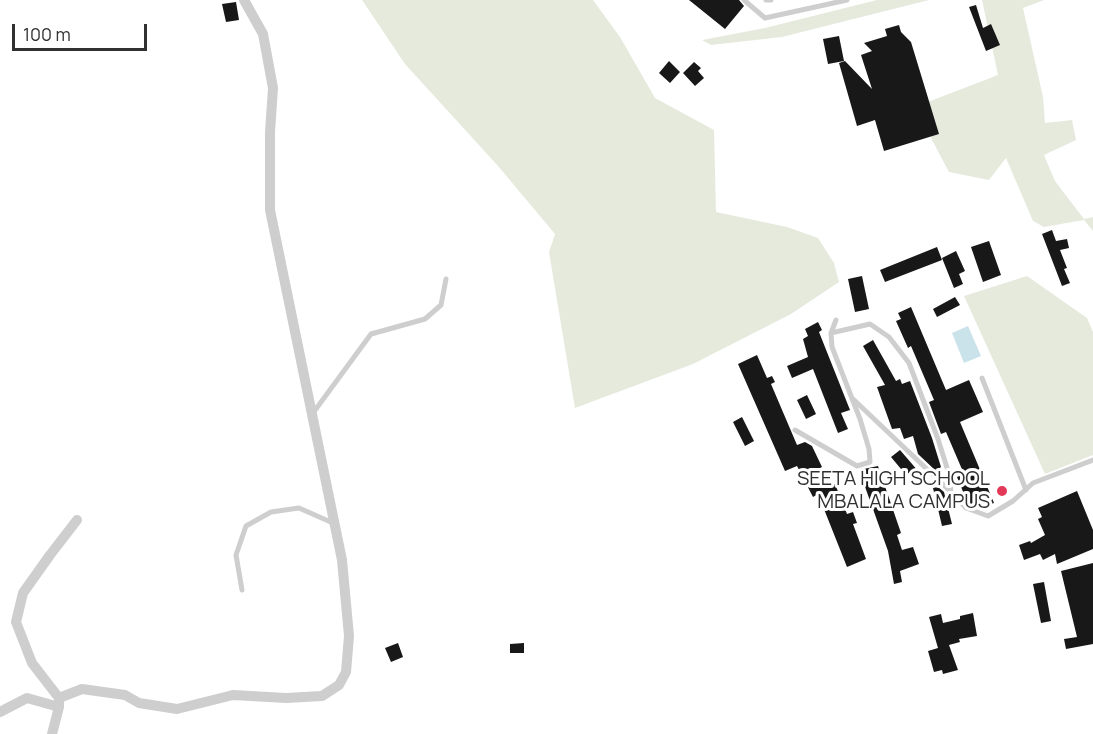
<!DOCTYPE html>
<style>
body{margin:0}
#map{position:relative;width:1093px;height:734px;overflow:hidden;background:#fff;font-family:Manrope,sans-serif}
canvas{display:block}
.scale{position:absolute;left:12px;top:24px;width:135px;height:27px;box-sizing:border-box;border:3px solid #313131;border-top:0;padding-left:8px;font-size:18px;line-height:21px;white-space:nowrap;color:#313131;-webkit-text-stroke:4px #fff;paint-order:stroke}
</style>
<div id="map">
<canvas width="1093" height="734"></canvas>
<div class="scale">100 m</div>
</div>
<script>
const context = document.querySelector('canvas').getContext('2d');
context.lineJoin = 'round';
function fill(path, color) {
  context.fillStyle = color;
  context.fill(path, 'evenodd');
}
function poly(rows) {
  const path = new Path2D();
  for (const r of rows) {
    path.moveTo(r[0], r[1]);
    for (let i = 2; i < r.length; i += 2) path.lineTo(r[i], r[i + 1]);
  }
  return path;
}
function trace(path, color, width, dash) {
  context.strokeStyle = color;
  context.lineWidth = width;
  context.lineCap = dash ? 'butt' : 'round';
  context.setLineDash(dash || []);
  context.stroke(path);
}
function drawText(font, color, halo, rows, align = 'center') {
  context.font = font + ' Manrope,sans-serif';
  context.lineWidth = 6;
  context.setLineDash([]);
  context.textBaseline = 'middle';
  context.strokeStyle = halo;
  context.fillStyle = color;
  for (const [text, x, y, turn = 0] of rows) {
    context.save();
    context.translate(x, y);
    context.rotate((+turn || 0) * Math.PI / 180);
    context.textAlign = isNaN(turn) ? turn : align;
    if (halo) context.strokeText(text, 0, 0);
    context.fillText(text, 0, 0);
    context.restore();
  }
}
fill(poly([
 [362,0,593,0,620,37,655,98,714,130,716,212,787,227,818,238,834,263,839,282,791,314,693,364,575,408,549,252,555,234,498,166,405,64],
 [877,0,929,0,782,37,711,45,702,40,765,28],
 [982,0,1044,0,1023,8,1043,97,1045,123,1072,120,1076,140,1044,155,1055,181,1084,219,1093,217,1093,231,1084,220,1044,227,1033,221,1006,158,989,180,949,172,932,140,920,105,998,75],
 [1027,276,1087,318,1093,332,1093,455,1045,474,964,296]
]), '#e6eadd');
fill(poly([
 [968,326,981,356,964,363,952,333]
]), '#cae2ea');
fill(poly([
 [689,0,739,0,744,6,725,29],
 [236,2,239,20,226,22,222,4],
 [976,5,983,28,991,24,1000,45,986,51,969,7],
 [899,25,901,32,911,42,939,134,884,151,875,120,857,126,839,63,845,61,872,89,861,55,872,51,864,43,887,36,885,29],
 [839,36,844,61,828,64,823,39],
 [669,61,680,72,670,83,659,73],
 [694,62,701,68,698,71,704,78,695,86,683,73],
 [1052,230,1056,241,1067,239,1069,248,1060,250,1067,268,1064,269,1070,283,1062,286,1042,234],
 [989,241,1001,275,983,282,971,247],
 [937,247,942,260,885,282,880,270],
 [956,251,965,271,959,274,963,284,954,288,942,258],
 [862,276,869,309,855,312,848,279],
 [955,297,960,305,937,317,933,309],
 [911,307,946,390,969,380,983,412,960,422,994,503,981,508,975,504,968,504,957,477,964,474,946,432,941,434,929,402,934,400,911,346,908,348,896,321,901,319,898,313],
 [818,322,822,330,819,332,850,410,841,413,848,429,838,433,813,369,792,378,787,366,808,357,803,339,808,336,805,329],
 [873,340,896,381,900,379,902,384,910,381,932,438,941,467,936,471,918,454,913,436,904,439,900,428,892,429,877,387,885,385,863,346],
 [757,355,767,378,772,376,775,382,771,384,797,445,805,442,812,446,822,467,816,470,825,488,835,484,847,514,853,512,857,523,853,524,866,559,847,567,818,494,813,497,797,466,785,471,738,364],
 [807,395,816,414,806,419,797,400],
 [742,417,754,441,745,446,733,422],
 [900,450,925,479,919,483,910,472,906,475,891,457],
 [878,466,901,533,897,535,902,550,913,547,919,564,900,571,902,582,894,584,888,551,859,470],
 [938,487,944,492,952,524,942,526,933,488],
 [1077,491,1093,530,1093,549,1057,564,1055,554,1043,560,1040,554,1024,560,1019,545,1030,541,1031,543,1045,535,1038,519,1042,517,1038,508],
 [1093,563,1093,644,1066,649,1064,639,1077,637,1061,571],
 [1044,582,1051,621,1041,623,1033,584],
 [973,613,977,636,959,639,960,642,949,645,958,670,943,674,942,670,934,672,928,651,938,648,929,617,941,614,943,623,960,619,960,616],
 [398,643,403,657,391,662,385,648],
 [524,643,524,653,510,653,510,644]
]), '#181818');
trace(poly([
 [744,0,765,18,847,0],
 [766,0,771,0],
 [831,333,836,320],
 [982,378,1026,490],
 [853,399,951,492,966,508,988,516,1013,501,1033,483,1093,460],
 [313,413,371,334,425,319,441,305,446,279],
 [795,430,857,466,870,462,869,449,860,419,832,347,831,333,870,324,889,337,909,363,938,439,948,471,951,492],
 [242,590,236,555,246,526,271,512,299,508,333,523]
]), '#cecece', 5);
trace(poly([
 [59,698,32,663,16,622,23,593,50,555,77,520],
 [0,712,27,698,59,707],
 [52,734,59,707,59,698,82,689,125,695,139,703,177,709,233,695,286,698,322,696,339,685,346,672,349,636,342,560,270,210,270,132,273,88,263,34,244,0]
]), '#cecece', 10);
for (const [x, y, r, color] of [
 [1002,491,6,"#e23958"]
]) {
  const dot = new Path2D();
  dot.arc(x, y, r, 0, 2 * Math.PI);
  context.fillStyle = color;
  context.fill(dot);
  trace(dot, '#fff', 2);
}
drawText('20px', '#313131', '#fff', [
 ["SEETA HIGH SCHOOL",990,479],
 ["MBALALA CAMPUS",990,502]
], 'right');
</script>
